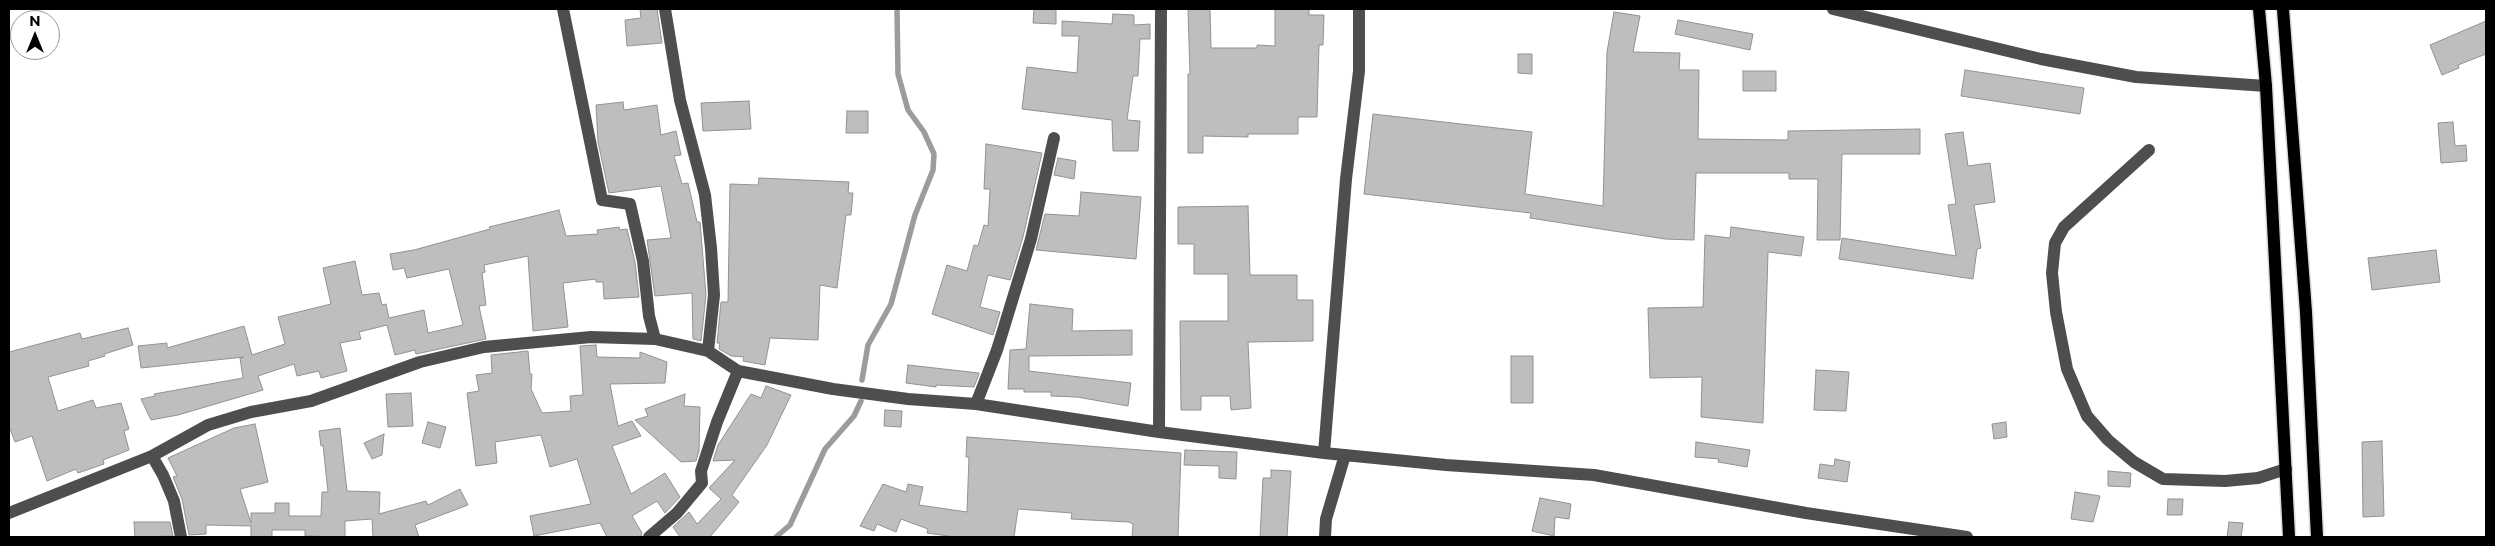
<!DOCTYPE html>
<style>
body{margin:0}
#map{position:relative;width:2495px;height:546px;overflow:hidden;background:#fff;font-family:Montserrat,sans-serif}
canvas{display:block}
.frame{position:absolute;inset:0;border:10px solid #000;pointer-events:none}
.north{position:absolute;left:10px;top:10px;width:50px;height:50px;box-sizing:border-box;background:#fff;border:1px solid #999;border-radius:50%;rotate:0deg;font-size:14px;font-weight:700;line-height:20px;text-align:center;color:#000}
.north::after{content:'';display:block;margin:auto;width:18px;height:22px;background:#000;clip-path:polygon(50% 0,100% 100%,50% 72%,0 100%)}
</style>
<div id="map">
<canvas width="2495" height="546"></canvas>
<div class="frame"></div>
<div class="north">N</div>
</div>
<script>
const context = document.querySelector('canvas').getContext('2d');
context.lineJoin = 'round';
function poly(rows) {
  const path = new Path2D();
  for (const r of rows) {
    path.moveTo(r[0], r[1]);
    for (let i = 2; i < r.length; i += 2) path.lineTo(r[i], r[i + 1]);
  }
  return path;
}
function trace(path, color, width, dash) {
  context.strokeStyle = color;
  context.lineWidth = width;
  context.lineCap = dash ? 'butt' : 'round';
  context.setLineDash(dash || []);
  context.stroke(path);
}
function fill(path, color) {
  context.fillStyle = color;
  context.fill(path, 'evenodd');
}
trace(poly([
 [862,380,868,345,891,304,915,215,933,170,934,154,924,132,908,110,898,74,897,9],
 [776,537,790,525,825,449,854,416,861,401]
]), '#9c9c9c', 5.5);
const building = poly([
 [640,9,657,9,662,43,627,46,625,20,641,18,640,9],
 [1034,9,1056,9,1056,24,1033,23,1034,9],
 [1188,9,1210,9,1211,48,1257,48,1257,45,1275,46,1275,9,1309,9,1309,15,1324,15,1323,45,1319,45,1317,117,1298,117,1298,134,1248,134,1248,137,1203,136,1203,153,1188,153,1188,74,1190,74,1188,9],
 [1614,12,1640,16,1633,52,1680,53,1679,70,1699,70,1698,139,1788,140,1788,131,1920,129,1920,154,1842,154,1840,240,1817,240,1818,179,1789,179,1789,173,1696,173,1694,240,1665,239,1530,218,1531,213,1364,194,1373,114,1532,132,1525,194,1603,206,1607,52,1614,12],
 [1113,14,1134,15,1134,25,1150,24,1150,39,1140,39,1138,76,1133,76,1127,120,1140,121,1138,151,1113,151,1112,120,1022,109,1027,67,1077,73,1079,36,1062,36,1062,21,1112,24,1113,14],
 [1678,20,1753,34,1750,50,1675,34,1678,20],
 [2486,21,2486,54,2458,65,2459,68,2442,75,2430,45,2486,21],
 [1518,54,1532,54,1532,74,1518,73,1518,54],
 [1965,70,2084,88,2080,114,1961,96,1965,70],
 [1743,71,1776,71,1776,91,1743,91,1743,71],
 [749,101,751,129,703,131,701,103,749,101],
 [623,102,624,110,657,105,661,135,676,131,681,155,674,156,682,184,688,183,697,222,700,222,706,295,701,341,693,339,692,293,655,296,647,240,671,238,661,186,609,193,598,142,596,105,623,102],
 [847,111,868,111,868,133,846,133,847,111],
 [2453,122,2455,146,2466,145,2467,161,2441,163,2438,123,2453,122],
 [1963,132,1968,166,1990,163,1995,202,1974,205,1981,248,1977,249,1973,279,1839,259,1842,238,1956,256,1948,205,1956,204,1945,134,1963,132],
 [986,144,1042,153,1023,237,1010,280,988,275,980,307,1000,312,993,335,932,314,947,265,967,271,974,245,978,246,984,225,988,226,990,189,984,189,986,144],
 [1058,158,1076,161,1074,179,1054,175,1058,158],
 [759,178,849,182,848,193,853,193,851,215,846,215,837,288,820,285,818,340,770,338,765,365,743,361,744,357,731,356,719,349,720,343,717,343,721,302,728,302,730,184,758,185,759,178],
 [1081,192,1141,197,1136,259,1036,250,1045,214,1079,216,1081,192],
 [1248,206,1250,275,1297,275,1297,300,1313,300,1313,341,1248,342,1251,408,1231,410,1230,396,1201,396,1201,410,1181,410,1180,321,1228,321,1228,274,1194,274,1194,244,1178,244,1178,207,1248,206],
 [559,210,566,236,598,234,597,230,619,227,620,230,627,229,635,262,639,297,604,299,603,282,596,282,596,279,563,283,568,327,533,331,528,256,484,265,485,272,482,273,486,305,479,306,486,339,416,354,415,350,395,355,387,325,359,332,361,339,340,343,347,371,321,378,319,371,297,376,294,364,258,376,263,390,178,415,151,420,141,399,155,396,154,394,243,378,240,358,244,357,141,368,138,346,167,343,167,348,244,326,252,355,285,344,278,317,331,304,323,268,355,261,362,295,379,293,382,305,386,304,389,318,424,310,428,333,463,325,449,269,407,278,404,268,393,270,390,254,414,250,490,229,489,227,559,210],
 [1731,227,1804,237,1801,256,1768,252,1763,423,1701,417,1702,377,1650,378,1648,308,1703,307,1705,235,1730,238,1731,227],
 [2436,250,2440,282,2372,290,2368,258,2436,250],
 [1030,304,1073,309,1072,331,1132,330,1132,355,1029,356,1029,371,1131,383,1128,406,1077,397,1051,396,1051,392,1024,392,1024,389,1008,389,1010,350,1026,349,1030,304],
 [128,328,133,345,104,354,105,356,88,361,89,366,48,377,58,411,93,400,96,408,121,403,129,429,124,431,129,450,103,460,104,464,78,473,76,469,47,481,32,436,15,442,9,426,9,352,80,333,82,339,128,328],
 [596,345,597,357,640,358,640,352,667,362,665,383,610,384,618,426,632,421,641,436,612,446,631,494,665,473,680,497,665,513,657,501,632,516,642,533,641,537,607,537,600,523,534,536,530,516,591,504,577,459,550,467,541,435,495,442,497,463,476,466,467,393,479,391,476,375,492,373,491,355,528,351,530,374,532,374,531,389,542,413,571,411,570,396,583,395,580,346,596,345],
 [1511,356,1533,356,1533,403,1511,403,1511,356],
 [908,365,979,373,979,374,974,387,936,385,936,387,906,383,908,365],
 [1816,370,1849,372,1846,411,1814,410,1816,370],
 [766,386,791,395,767,445,732,495,739,502,710,537,680,537,673,527,689,512,697,524,721,499,709,488,735,460,713,461,718,445,751,394,761,398,766,386],
 [411,393,413,426,388,427,386,394,411,393],
 [685,394,684,406,700,407,699,451,696,461,681,462,635,420,648,416,645,409,685,394],
 [885,410,902,411,901,427,884,426,885,410],
 [428,422,446,427,440,448,422,443,428,422],
 [2006,422,2007,437,1994,439,1992,424,2006,422],
 [255,424,268,482,240,489,251,523,251,513,275,513,275,503,289,503,289,516,321,516,322,492,328,492,323,445,321,446,319,431,340,428,347,491,380,492,379,514,426,501,428,505,460,489,468,505,415,525,419,537,373,537,372,519,345,521,345,537,305,536,305,530,272,530,272,537,251,537,251,526,206,525,206,534,189,535,182,499,173,477,177,476,168,458,234,428,255,424],
 [384,434,382,455,372,459,364,443,384,434],
 [967,437,1181,453,1178,537,1132,537,1133,524,1129,522,1071,519,1072,513,1018,509,1014,537,955,537,927,533,928,529,901,519,896,532,877,524,874,531,860,526,883,484,906,492,908,484,923,487,919,505,967,512,969,457,966,457,967,437],
 [2382,441,2384,516,2363,517,2362,442,2382,441],
 [1696,442,1750,450,1747,467,1718,462,1719,459,1695,457,1696,442],
 [1185,450,1237,452,1236,479,1219,478,1219,466,1184,465,1185,450],
 [1835,459,1850,462,1847,482,1818,478,1820,464,1834,466,1835,459],
 [1271,470,1291,471,1287,537,1260,537,1263,478,1271,478,1271,470],
 [2108,471,2131,473,2130,487,2108,486,2108,471],
 [2075,492,2100,496,2093,522,2071,519,2075,492],
 [1540,498,1571,504,1569,519,1555,517,1554,536,1532,531,1540,498],
 [2168,499,2183,499,2182,515,2167,515,2168,499],
 [134,522,170,522,173,536,135,537,134,522],
 [2229,522,2243,523,2241,537,2227,537,2229,522]
]);
fill(building, '#bebebe');
trace(building, '#929292', 1);
const major = poly([
 [2259,9,2266,86,2289,537],
 [2283,9,2306,312,2317,537]
]);
trace(major, '#dbdbdb', 15);
trace(poly([
 [563,9,602,200,630,204,643,261,649,316,655,339],
 [665,9,680,100,705,195,711,248,714,295,708,351],
 [1833,9,2041,59,2136,77,2266,86],
 [2149,150,2064,227,2055,243,2052,273,2056,312,2067,369,2087,416,2108,440,2134,462,2163,479,2225,481,2258,478,2286,469],
 [976,404,997,350,1031,239,1054,138],
 [1159,432,1161,9],
 [1324,453,1346,179,1359,71,1359,9],
 [152,456,163,475,174,501,181,537],
 [9,513,152,456,208,425,251,412,311,401,420,362,484,347,591,337,655,339,708,351,738,371,833,389,908,399,976,404,1159,432,1324,453,1446,465,1594,475,1806,513,1967,537],
 [649,537,677,513,702,483,701,471,717,422,738,371],
 [1325,537,1326,519,1345,455]
]), '#4e4e4e', 12);
trace(major, '#000', 12);
</script>
